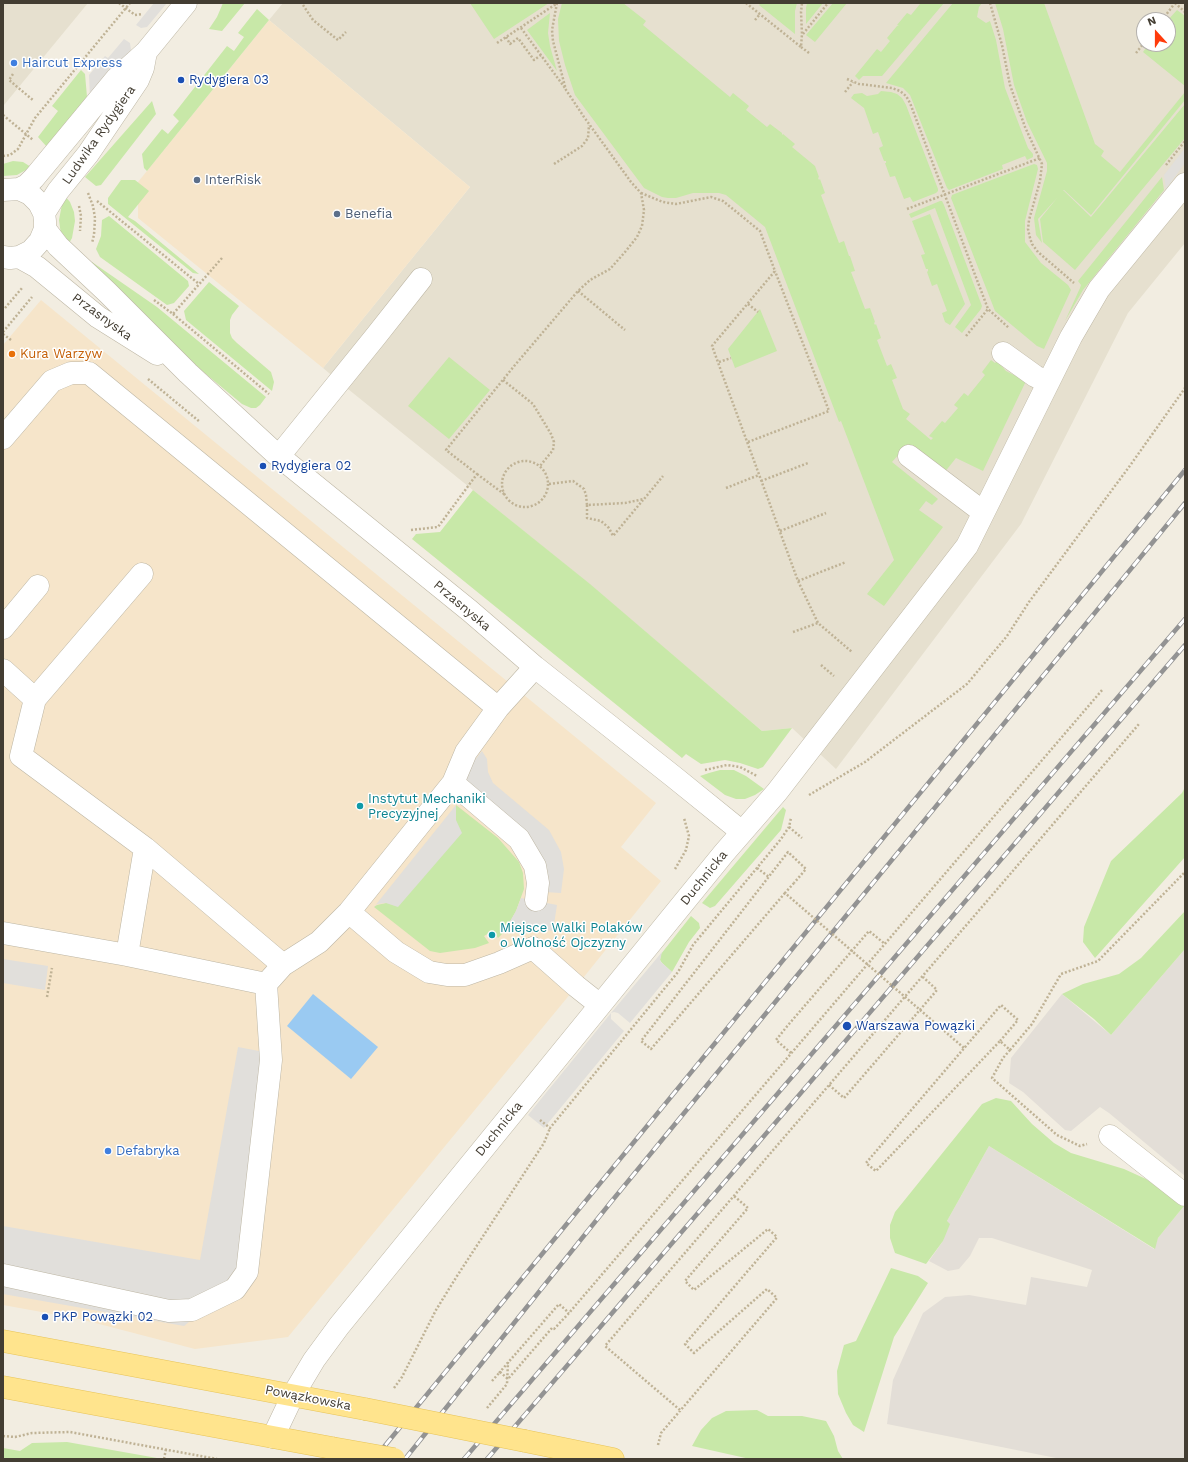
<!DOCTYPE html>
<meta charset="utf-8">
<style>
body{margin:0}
#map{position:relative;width:1188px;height:1462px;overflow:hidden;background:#f2ede1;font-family:"Work Sans",sans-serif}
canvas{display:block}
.frame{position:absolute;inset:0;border:4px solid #433d32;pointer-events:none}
.north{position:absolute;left:1136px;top:12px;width:40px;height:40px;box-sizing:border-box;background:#fff;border:1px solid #b4b1ad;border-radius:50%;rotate:339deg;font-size:11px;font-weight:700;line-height:16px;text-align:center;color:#433d32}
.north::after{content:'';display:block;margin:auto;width:14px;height:18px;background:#ff3b0b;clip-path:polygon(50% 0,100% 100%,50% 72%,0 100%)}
</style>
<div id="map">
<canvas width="1188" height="1462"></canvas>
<div class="frame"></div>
<div class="north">N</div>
</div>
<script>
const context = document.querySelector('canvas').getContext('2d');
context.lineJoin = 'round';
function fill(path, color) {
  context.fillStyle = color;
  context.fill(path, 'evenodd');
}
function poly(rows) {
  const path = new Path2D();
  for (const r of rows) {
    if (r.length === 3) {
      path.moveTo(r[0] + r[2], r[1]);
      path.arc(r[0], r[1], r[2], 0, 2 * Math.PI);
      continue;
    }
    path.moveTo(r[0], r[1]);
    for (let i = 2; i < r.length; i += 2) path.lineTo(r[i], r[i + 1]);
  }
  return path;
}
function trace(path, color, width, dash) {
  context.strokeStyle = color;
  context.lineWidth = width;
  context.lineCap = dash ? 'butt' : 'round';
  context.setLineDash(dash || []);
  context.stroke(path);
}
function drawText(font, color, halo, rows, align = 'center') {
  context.font = font + ' "Work Sans",sans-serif';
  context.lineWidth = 3;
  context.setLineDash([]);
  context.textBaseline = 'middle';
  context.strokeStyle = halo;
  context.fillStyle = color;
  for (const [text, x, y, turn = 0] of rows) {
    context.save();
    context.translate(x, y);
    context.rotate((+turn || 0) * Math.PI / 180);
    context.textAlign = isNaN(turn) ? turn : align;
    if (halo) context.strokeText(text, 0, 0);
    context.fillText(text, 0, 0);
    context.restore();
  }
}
fill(poly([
 [3,3,88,3,4,105,3,105],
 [283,3,1185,3,1185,243,1128,313,1021,524,836,769,792,728,762,731,589,584,348,389,323,368,470,187,269,20],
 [1144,20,1168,20,1168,44,1144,44]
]), '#e6e0cf');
fill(poly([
 [269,20,470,187,323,368,138,218,138,182],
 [41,300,656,803,621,847,661,881,571,993,288,1337,195,1349,80,1319,3,1305,3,345]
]), '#f6e5ca');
fill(poly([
 [1185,949,1185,1176,1109,1113,1100,1107,1071,1131,1065,1130,1023,1092,1009,1083,1011,1058,1062,994,1111,1035],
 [989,1146,1154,1249,1158,1238,1184,1206,1185,1207,1185,1459,1061,1459,887,1424,893,1380,923,1313,945,1297,969,1295,1026,1305,1031,1277,1087,1287,1092,1270,992,1238,979,1238,970,1256,959,1269,948,1271,929,1261,943,1241,947,1221]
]), '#e3ded7');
fill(poly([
 [223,3,245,3,222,31,209,29,217,17],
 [470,3,549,3,494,39],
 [562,3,623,3,646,21,643,25,730,97,733,93,749,106,746,110,767,127,770,124,782,133,782,135,783,134,795,144,792,147,815,166,819,177,818,178,819,180,820,179,825,193,821,195,839,243,844,241,849,256,848,256,850,256,855,271,851,272,865,309,870,308,875,322,874,323,875,325,876,324,881,338,877,340,887,366,891,364,897,378,892,380,903,409,910,414,906,419,931,440,933,438,929,436,942,421,945,423,958,408,954,405,964,393,968,396,985,375,982,372,991,360,995,363,997,361,1006,371,1026,381,983,471,956,458,944,473,908,444,892,462,938,499,932,505,926,501,919,510,943,527,884,606,867,594,894,560,841,421,839,422,765,227,726,195,719,193,693,193,676,198,668,198,662,197,644,188,575,95,565,65,559,41,558,19],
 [761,3,797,3,795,11,795,34,759,5],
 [807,3,823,3,806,24,806,8],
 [833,3,847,3,815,42,806,35],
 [919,3,944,3,882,76,863,76,859,80,855,76,877,49,881,52,890,41,887,38,897,26,899,26,897,25,907,13,911,15,920,4],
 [953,3,982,3,979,7,977,17,986,23,990,21,996,40,1005,88,1028,148,1033,154,1033,157,1027,160,1025,156,1002,165,1003,169,949,190,947,188,910,95,903,88,886,83],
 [995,3,1044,3,1095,144,1104,151,1101,156,1120,172,1185,92,1185,100,1091,215,1064,190,1063,190,1091,217,1185,104,1185,138,1075,270,1043,242,1040,219,1057,198,1038,219,1042,243,1036,235,1034,218,1047,171,1047,163,1027,122,1014,85,1003,29],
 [257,9,269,20,147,171,144,168,142,154,162,129,168,134,179,121,173,115,227,46,234,51,244,37,238,33],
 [1177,10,1185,16,1185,86,1143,52,1149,44,1168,44,1168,20],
 [550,13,548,33,550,46,557,71,527,30],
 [81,70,85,74,87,97,47,147,38,137,58,111,52,106],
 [881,91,891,92,897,94,902,98,906,105,938,189,938,191,936,193,913,202,910,197,904,199,895,176,890,177,885,163,886,163,886,161,884,161,879,148,883,146,878,132,873,134,864,108,851,98,854,94,862,93,867,96,878,94],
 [152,101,156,114,101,185,96,186,85,177],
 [13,161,23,162,31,167,17,175,3,176,3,164],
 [1034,164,1037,165,1038,169,1025,221,1025,242,1041,263,1068,285,1071,290,1044,349,1037,346,995,311,951,198,952,195,957,193],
 [1162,177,1164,190,1083,290,1065,321,1080,288,1081,285,1078,281],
 [121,180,135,180,149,191,128,217,135,221,199,274,193,273,108,204,108,198],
 [65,196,70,202,74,212,75,221,72,238,68,245,61,235,59,220,62,204],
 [940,201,942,201,944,205,982,306,981,309,962,333,955,327,971,305,935,208,911,218,909,214],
 [930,214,965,304,950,325,945,322,942,313,947,311,937,284,932,286,927,272,928,271,928,269,926,269,921,255,925,254,912,221],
 [109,216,188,281,189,286,174,303,167,305,100,257,96,249,101,236,102,220],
 [92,262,157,307,266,397,260,405,256,408,251,408,242,404,183,355,87,263],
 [209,282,239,306,232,315,230,320,230,333,232,338,237,343,271,372,274,382,272,391,186,320,184,311],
 [760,309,777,351,735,368,728,349],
 [449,357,490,390,449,439,408,406],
 [473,490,590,584,762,731,792,728,763,767,758,769,740,763,725,760,701,764,686,754,682,758,412,539,416,534,440,532],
 [720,770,734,770,746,776,764,789,755,795,745,799,736,799,725,795,700,776,709,773],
 [1185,787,1185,857,1095,958,1083,942,1084,927,1111,861,1182,793],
 [456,805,498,838,519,862,523,873,524,889,516,911,505,931,498,938,493,931,484,936,489,943,475,948,440,953,430,951,374,907,377,905,386,903,456,820],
 [783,807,786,810,781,830,715,906,710,908,702,903],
 [1185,911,1185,949,1111,1035,1094,1019,1062,994,1083,984,1119,974,1141,958],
 [691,916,699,923,700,928,689,942,672,972,662,963,660,960,661,954],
 [996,1098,1011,1101,1032,1124,1054,1143,1071,1153,1124,1169,1146,1179,1184,1206,1158,1238,1155,1249,989,1146,947,1221,950,1224,943,1241,926,1264,895,1253,890,1238,890,1225,895,1212,982,1104],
 [891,1268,918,1276,928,1283,894,1337,864,1432,853,1425,846,1413,838,1394,837,1371,844,1345,856,1341],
 [757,1410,768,1416,802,1416,826,1421,834,1436,838,1451,843,1459,750,1459,692,1446,701,1430,712,1418,726,1411],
 [67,1442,157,1458,164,1459,3,1459,3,1448,20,1451,32,1443]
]), '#c8e8a8');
fill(poly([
 [154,3,167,3,147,27,141,28,136,25],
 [124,39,130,43,131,50,90,98,89,75,105,56,108,58],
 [1185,148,1185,163,1166,189,1164,175],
 [482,751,487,759,488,772,493,783,549,830,561,852,564,869,561,893,544,892,544,878,458,781],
 [456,805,456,820,462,833,398,907,386,903,377,904,374,907],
 [521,898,557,905,553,931,509,923,516,911],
 [662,952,660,960,661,962,672,972,630,1023,618,1013,614,1012,611,1013,611,1019,624,1031,544,1128,528,1115,611,1013,637,982],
 [3,959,48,966,45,990,3,983],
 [238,1047,280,1055,244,1277,184,1326,3,1294,3,1226,200,1260]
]), '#e1dfdb');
fill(poly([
 [313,994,378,1047,351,1079,287,1026]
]), '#9acaf2');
const minor = poly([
 [19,189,27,185,34,178,116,79,146,52,186,3],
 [3,190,19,189,30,194,39,203,44,213,45,221,45,229,40,241,31,251,19,257,10,258,3,257],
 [44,213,58,191,88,154,138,80,143,68,146,52],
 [45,229,58,246,107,292,188,373,275,453,470,611,535,667,674,777,742,832],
 [19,257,37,267,98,317,157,354],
 [1003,353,1035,376,1047,382],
 [3,438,52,381,71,373,89,373,498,708],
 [279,456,376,336,421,279],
 [909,456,983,512],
 [3,628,38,586],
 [3,670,35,699,21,756,145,848,283,965],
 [35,699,142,574],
 [453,783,519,839,535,866,538,883,536,900],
 [349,912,396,952,429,972,447,975,465,975,499,963,533,948,576,986,600,1005],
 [3,933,127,955,266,984,283,965,319,942,349,912,453,783,466,752,498,708,535,667],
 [127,955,145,848],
 [1110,1136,1185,1195],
 [3,1275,169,1311,192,1310,235,1289,247,1272,271,1060,266,984],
 [273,1437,293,1395,314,1360,339,1326,724,853,777,792,967,546,1071,337,1099,289,1185,184]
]);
const major = poly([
 [3,1341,365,1409],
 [3,1387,332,1448],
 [525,1441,613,1459]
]);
trace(minor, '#bdb6a4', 23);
trace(major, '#e7c45a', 23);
trace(poly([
 [119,3,135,15,142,14],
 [746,3,801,47,802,34,801,12,802,3],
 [990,3,1002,45,1010,85,1025,127,1042,164,1040,181,1029,220,1028,229,1030,238,1032,244,1038,252,1074,283],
 [1175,3,1185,12],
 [303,5,313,20,338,40,346,32],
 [755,20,760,14],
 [1162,20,1175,3],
 [521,28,565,88],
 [803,34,828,3],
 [506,37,510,44,518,38,534,60,541,55],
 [497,43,556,4],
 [801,47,809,53],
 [1136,53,1144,43],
 [13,74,9,80,34,101],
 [847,79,859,84,892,88,900,91,906,96,910,103,988,309,1009,328],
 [845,92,853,82],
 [3,115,33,140],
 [3,156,10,155,18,149,35,118,130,3],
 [554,164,582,146,588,138,589,125],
 [1166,165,1185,141],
 [88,193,93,206,95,218,94,235,92,243],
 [641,193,663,202,676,204,711,197,723,201,760,231,775,271,712,346,798,581,818,623,852,652],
 [97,201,199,284],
 [79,206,81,216,80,231],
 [907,209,1040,158],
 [578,291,625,330],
 [154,300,173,314,222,258],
 [748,304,758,312],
 [5,308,22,288],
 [173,314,269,394],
 [3,332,32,297],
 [3,334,11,340],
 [966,336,988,309],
 [719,362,731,358],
 [148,379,200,422],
 [503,380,533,404,551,434,554,442,553,450,540,466],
 [748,442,829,411,775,271],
 [525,484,23],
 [477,474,504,494],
 [761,481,808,463],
 [549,484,573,481,584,489,586,495,587,505,625,503,644,499,663,476],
 [726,488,759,475],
 [587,505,587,518,601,521,609,528,613,536,643,500],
 [411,530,438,527,477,474,446,450,515,365,578,291,590,280,610,269,625,252,637,237,642,226,644,210,641,193,631,182,584,117,566,90,553,41,552,30,557,3],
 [780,531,826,513],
 [798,581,846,562],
 [793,632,818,623],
 [821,665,834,676],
 [705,770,727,765,740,767,757,776],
 [809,795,865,762,967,684,1007,636,1029,602,1129,467,1185,388],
 [789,827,802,838],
 [757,868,769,877],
 [675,869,686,850,689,836,684,818],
 [785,893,651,1049,641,1041,788,852,806,869,794,883],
 [47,997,52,968],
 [1000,1041,1018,1020,1001,1005,866,1163,876,1171,1000,1041,1010,1050,1003,1058,992,1078,1057,1135,1080,1146,1087,1144],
 [1010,1050,1032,1024,1061,974,1098,961,1185,872],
 [791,1053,776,1040,789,1024,869,931,885,944],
 [829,1085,844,1098,876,1061,937,990,923,977],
 [540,1120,550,1128,678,972,693,945,781,839,789,827,791,818],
 [499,1373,559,1304,569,1313],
 [492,1381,500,1372,508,1379,552,1328,554,1329,569,1313,1103,689],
 [394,1388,402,1377,436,1310,457,1276,544,1143,550,1128],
 [680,1410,605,1346,1139,724],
 [3,1436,15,1437,32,1433,70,1432,217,1459],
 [658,1445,661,1433,777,1298,767,1289,694,1353,685,1344,777,1237,768,1229,694,1290,685,1281,748,1208,734,1196],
 [164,1459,166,1449]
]), '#bfb295', 2.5, [2, 2]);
trace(minor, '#fff', 22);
trace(major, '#ffe48d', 22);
const rail = poly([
 [374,1459,1185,470],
 [405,1459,611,1202,1185,503],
 [464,1459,1185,619],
 [487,1459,1185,645]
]);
trace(rail, '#939393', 4.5);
trace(rail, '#fff', 3, [9]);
const majorBridge = poly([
 [365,1409,525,1441],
 [332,1448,394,1459]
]);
trace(majorBridge, '#e7c45a', 23, []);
trace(poly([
 [794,883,785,893,964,1048],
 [487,1408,507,1384,508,1362]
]), '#bfb295', 2.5, [2, 2]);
trace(majorBridge, '#ffe48d', 22);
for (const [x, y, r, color] of [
 [14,63,4,"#3f7fe0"],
 [181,80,4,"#1a4fb4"],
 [197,180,4,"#5c6f8a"],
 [337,214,4,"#5c6f8a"],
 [12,354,4,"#e8710a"],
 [263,466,4,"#1a4fb4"],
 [360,806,4,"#0f9aa8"],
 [492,935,4,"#0f9aa8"],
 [847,1026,5,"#1a4fb4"],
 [108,1151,4,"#3f7fe0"],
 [45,1317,4,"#1a4fb4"]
]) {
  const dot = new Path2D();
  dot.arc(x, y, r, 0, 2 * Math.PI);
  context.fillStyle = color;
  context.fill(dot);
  trace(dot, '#fff', 1.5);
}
drawText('13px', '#366cbe', '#fff', [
 ["Haircut Express",22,63],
 ["Defabryka",116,1151]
], 'left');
drawText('13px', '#164399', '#fff', [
 ["Rydygiera 03",189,80],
 ["Rydygiera 02",271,466],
 ["Warszawa Powązki",856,1026],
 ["PKP Powązki 02",53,1317]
], 'left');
drawText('13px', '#433d32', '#fff', [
 ["Ludwika Rydygiera",99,135,-55],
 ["Przasnyska",102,317,36],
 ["Przasnyska",462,606,40],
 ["Duchnicka",704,878,-51],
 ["Duchnicka",499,1129,-51],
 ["Powązkowska",308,1398,11]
]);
drawText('13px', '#4e5e75', '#fff', [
 ["InterRisk",205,180],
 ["Benefia",345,214]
], 'left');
drawText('13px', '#c56008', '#fff', [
 ["Kura Warzyw",20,354]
], 'left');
drawText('13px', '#0d838f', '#fff', [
 ["Instytut Mechaniki",368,799],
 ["Precyzyjnej",368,814],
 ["Miejsce Walki Polaków",500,928],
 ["o Wolność Ojczyzny",500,943]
], 'left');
</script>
